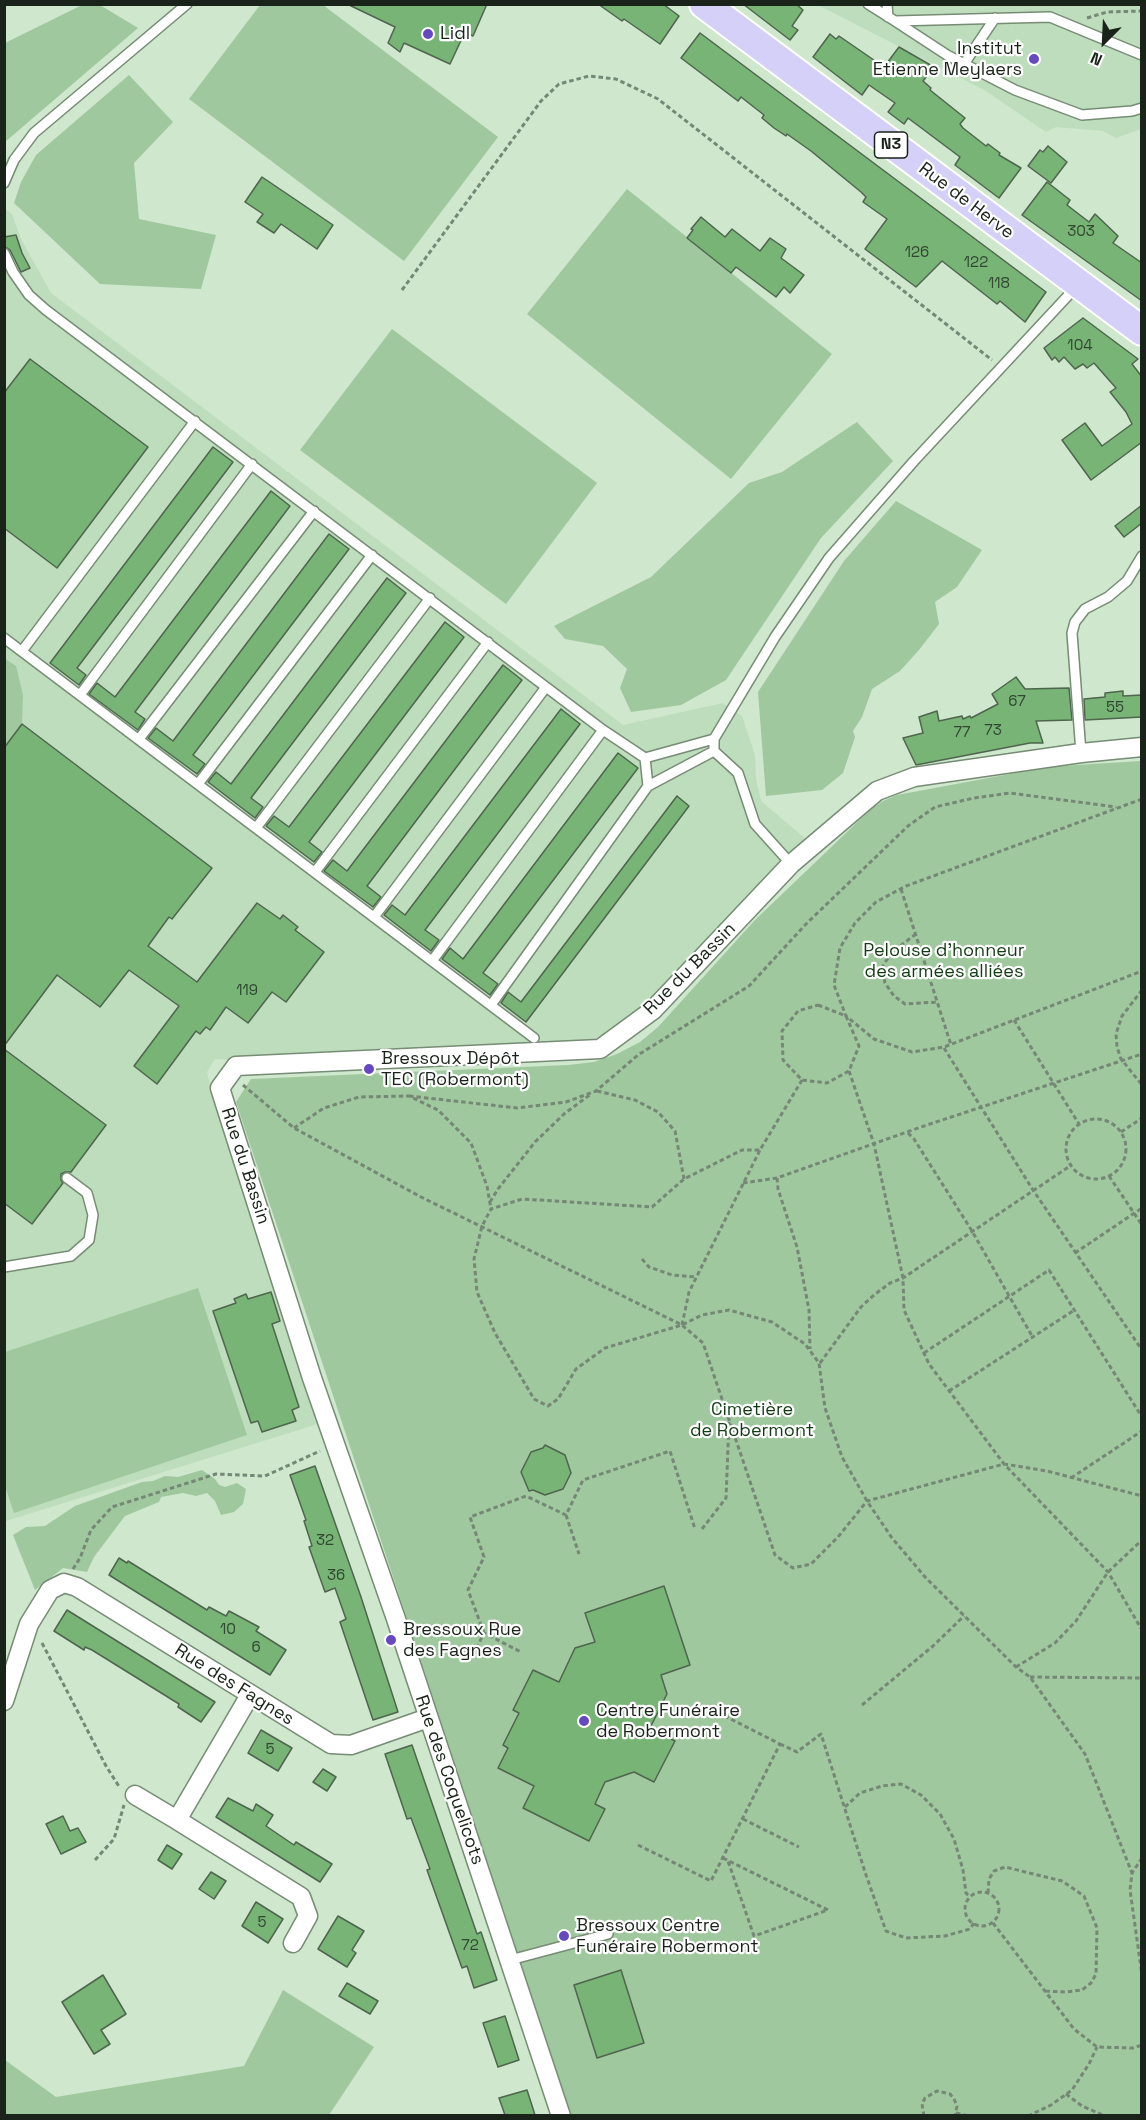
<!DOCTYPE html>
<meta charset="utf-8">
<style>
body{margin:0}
#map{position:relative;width:1146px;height:2120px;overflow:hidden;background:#cee7cd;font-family:"Space Grotesk",sans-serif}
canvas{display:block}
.frame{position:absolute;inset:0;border:6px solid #192319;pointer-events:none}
.north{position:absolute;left:1074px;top:12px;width:60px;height:60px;-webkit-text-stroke:4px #fff;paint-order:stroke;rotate:204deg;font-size:16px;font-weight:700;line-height:24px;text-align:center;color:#192319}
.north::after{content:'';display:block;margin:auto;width:21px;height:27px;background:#192319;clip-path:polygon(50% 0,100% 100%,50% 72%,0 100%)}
</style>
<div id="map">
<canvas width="1146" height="2120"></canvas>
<div class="frame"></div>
<div class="north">N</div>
</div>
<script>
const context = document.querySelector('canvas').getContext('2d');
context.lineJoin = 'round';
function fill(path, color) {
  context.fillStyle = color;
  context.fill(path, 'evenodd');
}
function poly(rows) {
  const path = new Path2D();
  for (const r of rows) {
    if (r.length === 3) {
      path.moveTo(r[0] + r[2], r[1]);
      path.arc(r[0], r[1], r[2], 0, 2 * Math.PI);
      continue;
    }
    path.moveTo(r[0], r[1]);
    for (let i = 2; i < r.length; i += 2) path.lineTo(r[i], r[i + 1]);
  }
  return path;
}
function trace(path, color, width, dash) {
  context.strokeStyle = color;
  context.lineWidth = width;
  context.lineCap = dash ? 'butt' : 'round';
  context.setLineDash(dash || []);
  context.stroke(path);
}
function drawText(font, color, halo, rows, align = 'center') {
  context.font = font + ' "Space Grotesk",sans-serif';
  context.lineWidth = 4.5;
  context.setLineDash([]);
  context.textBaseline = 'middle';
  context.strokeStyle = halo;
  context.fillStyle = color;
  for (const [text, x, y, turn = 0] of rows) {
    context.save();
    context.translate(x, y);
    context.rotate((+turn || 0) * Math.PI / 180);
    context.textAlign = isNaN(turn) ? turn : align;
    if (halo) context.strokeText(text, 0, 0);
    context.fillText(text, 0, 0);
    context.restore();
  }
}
fill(poly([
 [818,5,1141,5,1141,129,1116,138,1103,131,1056,127,1046,132,986,91],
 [4,208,12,214,21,239,51,293,623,725,723,703,742,716,755,755,756,779,761,801,807,840,736,908,650,1005,604,1036,585,1041,240,1060,215,1059,207,1072,216,1108,321,1423,6,1521]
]), '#beddbd');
fill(poly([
 [82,5,100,5,138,28,5,142,5,43],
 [260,5,323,5,498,137,404,261,189,99],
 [129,75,173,122,134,163,139,219,216,235,201,289,100,284,14,203,21,182,36,155],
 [627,189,832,354,731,479,527,314],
 [392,329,597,483,506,604,300,450],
 [857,422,893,461,821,538,726,680,681,705,631,712,620,688,627,669,603,646,565,639,554,626,651,577,749,483,782,472],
 [896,501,982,550,957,587,935,602,939,624,919,650,900,671,872,689,862,717,853,731,855,737,843,773,822,790,766,796,758,692,844,561],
 [4,658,16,666,23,695,22,724,4,748],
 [1141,761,1141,2115,571,2115,236,1102,251,1079,568,1065,594,1062,617,1054,640,1042,658,1027,755,920,871,809,883,801,897,795,1026,771,1060,766],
 [198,1288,247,1435,14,1513,5,1486,5,1352],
 [202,1470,215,1479,219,1485,225,1487,237,1483,246,1489,243,1504,234,1512,221,1515,215,1501,207,1493,196,1496,183,1493,161,1497,159,1502,125,1516,94,1557,87,1572,63,1568,35,1590,13,1535,26,1527,45,1526,75,1506,142,1482,153,1481,165,1476,178,1477],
 [283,1990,374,2047,329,2115,5,2115,5,2060,56,2097,244,2066]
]), '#a0c89e');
const building = poly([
 [347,4,487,4,473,36,465,32,450,64,404,43,400,52,388,43,395,27,347,4],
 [598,4,663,4,679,16,660,44,624,19,622,21,598,4],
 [743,4,796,4,803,10,792,26,798,30,790,40,743,4],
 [700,33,1046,292,1025,322,1000,301,997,304,942,261,916,287,865,249,887,219,863,202,866,197,861,192,811,151,787,134,786,136,774,128,762,118,764,115,741,97,738,101,681,58,700,33],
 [830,34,836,39,839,36,884,67,899,47,934,67,923,81,931,88,930,90,965,118,960,124,963,128,986,146,988,144,1000,153,999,155,1021,168,999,198,955,165,960,157,908,118,904,124,888,112,895,103,869,85,862,95,813,57,830,34],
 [1048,146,1067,162,1051,183,1028,166,1040,150,1043,152,1048,146],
 [262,177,333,225,317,249,281,224,274,233,257,222,263,214,245,202,262,177],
 [1047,182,1070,200,1067,205,1089,222,1095,214,1118,236,1113,243,1142,263,1142,301,1022,215,1047,182],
 [701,217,725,237,732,229,760,251,770,238,786,249,781,258,804,275,790,293,784,287,776,297,736,267,731,273,687,238,693,230,691,229,701,217],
 [16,235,22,253,30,268,21,272,10,250,4,246,4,237,16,235],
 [1083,318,1138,359,1132,364,1142,377,1142,442,1091,480,1062,440,1085,423,1102,446,1132,424,1126,412,1110,392,1116,388,1094,363,1087,368,1083,364,1075,369,1064,357,1059,362,1055,357,1052,360,1044,348,1083,318],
 [30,359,148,447,57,568,4,528,4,393,30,359],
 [213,447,233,462,77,668,86,675,79,685,50,663,213,447],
 [271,491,290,506,135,712,145,719,138,730,89,694,97,683,115,697,271,491],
 [1142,505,1142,523,1124,537,1115,526,1142,505],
 [329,534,349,549,193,755,205,764,197,774,148,738,156,728,173,741,329,534],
 [387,578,406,593,251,798,263,807,255,818,208,782,216,772,231,784,387,578],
 [445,622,464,637,309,842,322,852,314,862,266,826,274,816,289,827,445,622],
 [503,665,522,680,367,886,381,897,373,907,324,871,333,860,347,871,503,665],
 [1016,677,1025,689,1069,688,1072,720,1036,721,1043,743,1030,743,916,765,903,738,923,733,919,717,937,711,939,721,962,716,963,719,970,716,971,718,998,704,992,694,1016,677],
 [1123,691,1123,696,1142,695,1142,717,1085,720,1084,699,1105,697,1105,693,1123,691],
 [561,709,580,724,425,930,439,940,431,951,384,915,392,905,405,915,561,709],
 [22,724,212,868,172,919,169,917,148,946,197,982,257,903,280,919,283,915,298,927,295,930,324,952,286,1002,272,992,248,1023,226,1007,210,1030,206,1027,200,1034,196,1031,157,1084,134,1066,179,1006,129,970,100,1007,57,975,4,1046,4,748,22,724],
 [618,753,638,768,483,973,498,984,490,995,442,959,450,948,463,959,618,753],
 [677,796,689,806,526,1022,501,1003,508,992,521,1002,677,796],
 [4,1049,106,1125,71,1172,65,1172,61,1174,61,1180,63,1183,32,1224,4,1203,4,1049],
 [271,1292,280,1321,272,1324,299,1407,292,1410,296,1421,262,1432,258,1421,251,1423,213,1311,236,1303,234,1299,246,1294,248,1299,271,1292],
 [545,1445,565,1455,571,1473,563,1489,545,1495,533,1490,529,1491,521,1472,531,1452,543,1448,545,1445],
 [315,1466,361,1597,398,1712,373,1720,340,1622,346,1619,335,1588,325,1592,309,1547,312,1546,304,1521,306,1520,290,1475,315,1466],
 [119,1558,127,1563,128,1561,207,1610,209,1607,226,1616,229,1611,259,1627,256,1631,286,1650,270,1675,109,1575,119,1558],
 [664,1586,690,1665,661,1675,667,1694,650,1728,675,1741,654,1782,634,1772,605,1782,595,1804,605,1809,589,1841,523,1808,534,1786,498,1768,508,1748,503,1745,519,1713,513,1710,533,1670,559,1682,575,1648,595,1642,585,1613,664,1586],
 [67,1610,215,1702,201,1722,178,1707,179,1704,92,1650,85,1647,84,1650,54,1631,67,1610],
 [261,1730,292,1748,278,1771,248,1753,261,1730],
 [412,1745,477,1934,481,1932,497,1980,474,1988,467,1966,462,1968,427,1870,430,1869,411,1818,407,1819,385,1754,412,1745],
 [323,1769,336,1777,327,1791,313,1782,323,1769],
 [228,1798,253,1811,256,1804,273,1815,266,1826,294,1845,296,1842,332,1864,320,1882,216,1817,228,1798],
 [63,1816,70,1831,78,1828,86,1842,61,1854,46,1824,63,1816],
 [167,1845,182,1854,172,1869,158,1860,167,1845],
 [211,1872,226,1881,214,1899,199,1889,211,1872],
 [256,1902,283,1919,268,1943,242,1926,256,1902],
 [338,1916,364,1931,352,1950,356,1953,347,1967,318,1949,338,1916],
 [621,1970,644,2043,597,2058,574,1985,621,1970],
 [103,1975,126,2014,101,2030,110,2044,94,2054,62,2002,103,1975],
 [347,1983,378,2001,370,2014,339,1996,347,1983],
 [505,2016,519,2060,498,2067,483,2023,505,2016],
 [527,2090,535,2115,505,2115,499,2098,527,2090]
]);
fill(building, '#77b476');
trace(building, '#4f654e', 1.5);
const lane = poly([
 [868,4,895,21,1050,17,1142,55],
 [887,4,888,17],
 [895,21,947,55,1015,90,1082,115,1132,111,1142,108],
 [964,64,995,18],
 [4,183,14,160,34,133,187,4],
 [4,253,13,272,29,295,46,310,603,730,645,758,648,786],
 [4,638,534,1038],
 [22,651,195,421],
 [80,695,252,464],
 [139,739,314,511],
 [1081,753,1072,633,1075,622,1085,609,1108,597,1127,581,1142,556],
 [645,758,714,739],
 [198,784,372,555],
 [256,828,430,598],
 [791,864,755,824,738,773,714,751,714,739,775,637,829,558,914,461,1077,286],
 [315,872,488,642],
 [374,917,546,687],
 [432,961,603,730],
 [491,1005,648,786,714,751],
 [4,1267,71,1256,89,1240,93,1215,87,1193,67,1178],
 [510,1960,608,1934]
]);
const street = poly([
 [250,1695,177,1820,301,1897,308,1916,293,1943],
 [4,1701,29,1624,50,1590,64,1583,77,1587,331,1744,351,1745,428,1718],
 [135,1795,177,1820],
 [561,2116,395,1616,312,1378,220,1088,236,1066,600,1049,653,1010,791,864,877,791,914,777,1081,753,1142,747]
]);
const primary = poly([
 [704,4,1142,331]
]);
trace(lane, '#768c74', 12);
trace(street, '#768c74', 21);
trace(primary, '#fff', 32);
trace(poly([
 [1087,18,1107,12,1142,11],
 [402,290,541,101,559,84,589,76,616,79,658,99,992,360],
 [1142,799,906,886,876,902,855,923,840,948,834,985,846,1016,874,1039,912,1052,944,1047,1142,971],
 [901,889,951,1045],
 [916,934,892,952,882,967,885,983,894,996,905,1004,938,1002],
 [1142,990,1122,1016,1116,1034,1117,1047,1121,1059,1142,1085],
 [818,1005,846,1016,859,1046,849,1071,827,1083,802,1080,783,1060,782,1031,798,1011,818,1005],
 [1014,1020,1079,1124],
 [944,1048,1033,1190,1142,1350],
 [849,1071,874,1144,903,1278,904,1310,929,1364,1004,1464,1108,1572,1142,1630],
 [802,1080,760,1150,742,1150,684,1179,652,1207,522,1199,491,1209,482,1226,474,1259,477,1292,495,1333,534,1399,548,1406,558,1399,576,1369,605,1348,682,1325,702,1315,729,1310,772,1322,805,1344,819,1363,825,1408,842,1457,867,1501,892,1538,926,1578,1016,1667,1030,1677,1085,1754,1132,1873],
 [243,1085,294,1128,421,1197,682,1325,703,1343,775,1555,793,1568,811,1564,838,1537,867,1501,1004,1464,1047,1471,1142,1496],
 [597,1091,635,1100,658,1112,675,1131,684,1179],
 [409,1096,517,1108,566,1102,596,1091,638,1055,749,986,807,923,908,826,935,807,974,798,1010,793,1116,807],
 [1096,1149,30],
 [294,1128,324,1108,359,1097,409,1096,438,1110,471,1143,487,1186,491,1209],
 [1121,1132,1142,1118],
 [908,1133,914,1139,972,1231,1032,1336],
 [1109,1176,1142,1225],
 [777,1178,778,1189,797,1247,809,1310,810,1349],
 [743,1183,777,1178,921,1127,1142,1054],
 [490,1202,498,1189,535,1142,564,1114,591,1094],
 [1075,1253,1142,1208],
 [642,1259,649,1267,672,1275,696,1277],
 [682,1325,689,1292,760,1150],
 [924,1353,1049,1270,1142,1417],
 [820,1363,861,1307,874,1295,890,1283,903,1278,1070,1166],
 [949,1391,1073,1311],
 [1071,1478,1142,1431],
 [566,1515,579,1554],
 [702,1529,726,1498,729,1422],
 [73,1569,80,1558,91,1530,112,1507,216,1474,265,1476,320,1451],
 [484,1633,468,1590,484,1557,470,1517,526,1496,566,1515,583,1480,670,1451,695,1529],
 [42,1643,106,1766,120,1788],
 [473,1655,484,1633,521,1652],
 [1016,1667,1055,1643,1076,1621,1108,1572,1142,1540],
 [1030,1677,1142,1678],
 [862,1705,933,1646,964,1616],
 [780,1744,797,1752,821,1734,866,1875,886,1931,906,1938,945,1936,970,1929,974,1923],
 [845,1807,860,1793,882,1786,901,1784,921,1795,940,1814,954,1839,963,1870,966,1893,970,1897],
 [743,1819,799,1847],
 [638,1845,711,1881,780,1744,707,1707],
 [723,1858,828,1910,754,1936,728,1861],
 [1142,1858,1132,1873,1130,1890,1142,1975],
 [95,1860,114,1839,124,1805],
 [982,1909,17],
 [988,1893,989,1879,994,1871,1005,1867,1062,1881,1084,1896,1097,1928,1096,1974,1091,1983,1082,1990,1066,1992,1044,1991],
 [993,1923,1074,2029,1097,2047,1133,2048,1142,2045],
 [1066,2094,1082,2106,1105,2116],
 [956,2113,969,2116],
 [924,2116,922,2104,925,2098,937,2091,950,2094,954,2099,957,2106,955,2116],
 [1028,2116,1051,2105,1072,2090,1089,2064,1097,2047]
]), '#758775', 3, [4.5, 3]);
trace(lane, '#fff', 9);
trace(street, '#fff', 18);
trace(primary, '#d5d0f8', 28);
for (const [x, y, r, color] of [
 [428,34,6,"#6648c0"],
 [1034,59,6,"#6648c0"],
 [369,1069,6,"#6648c0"],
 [391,1640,6,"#6648c0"],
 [584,1721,6,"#6648c0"],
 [564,1936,6,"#6648c0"]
]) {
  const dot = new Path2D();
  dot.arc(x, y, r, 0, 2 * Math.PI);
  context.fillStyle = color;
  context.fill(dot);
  trace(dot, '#fff', 2);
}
drawText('15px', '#304730', null, [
 ["303",1081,232],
 ["126",917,253],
 ["122",976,263],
 ["118",999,284],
 ["104",1080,346],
 ["67",1017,702],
 ["55",1115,708],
 ["73",993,731],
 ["77",962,733],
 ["119",247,991],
 ["32",325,1541],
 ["36",336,1576],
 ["10",228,1630],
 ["6",256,1648],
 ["5",270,1750],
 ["5",262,1923],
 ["72",470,1946]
]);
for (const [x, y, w] of [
 [891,145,33]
]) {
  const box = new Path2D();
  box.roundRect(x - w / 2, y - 13, w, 26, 4.5);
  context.fillStyle = '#fff';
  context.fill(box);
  trace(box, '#192319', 1.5);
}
drawText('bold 16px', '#192319', null, [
 ["N3",891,145]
]);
drawText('18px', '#192319', '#fff', [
 ["Lidl",440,34],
 ["Institut",1022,49,"right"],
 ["Etienne Meylaers",1022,70,"right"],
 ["Bressoux Dépôt",381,1059],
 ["TEC (Robermont)",381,1080],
 ["Bressoux Rue",403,1630],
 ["des Fagnes",403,1651],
 ["Centre Funéraire",596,1711],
 ["de Robermont",596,1732],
 ["Bressoux Centre",576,1926],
 ["Funéraire Robermont",576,1947]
], 'left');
drawText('18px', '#192319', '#fff', [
 ["Rue de Herve",966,201,37],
 ["Rue du Bassin",690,969,-45],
 ["Rue du Bassin",245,1166,72],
 ["Rue des Fagnes",234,1685,32],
 ["Rue des Coquelicots",449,1780,71]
]);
drawText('18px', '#113c12', '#fff', [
 ["Pelouse d'honneur",944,951],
 ["des armées alliées",944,972],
 ["Cimetière",752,1410],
 ["de Robermont",752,1431]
]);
</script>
